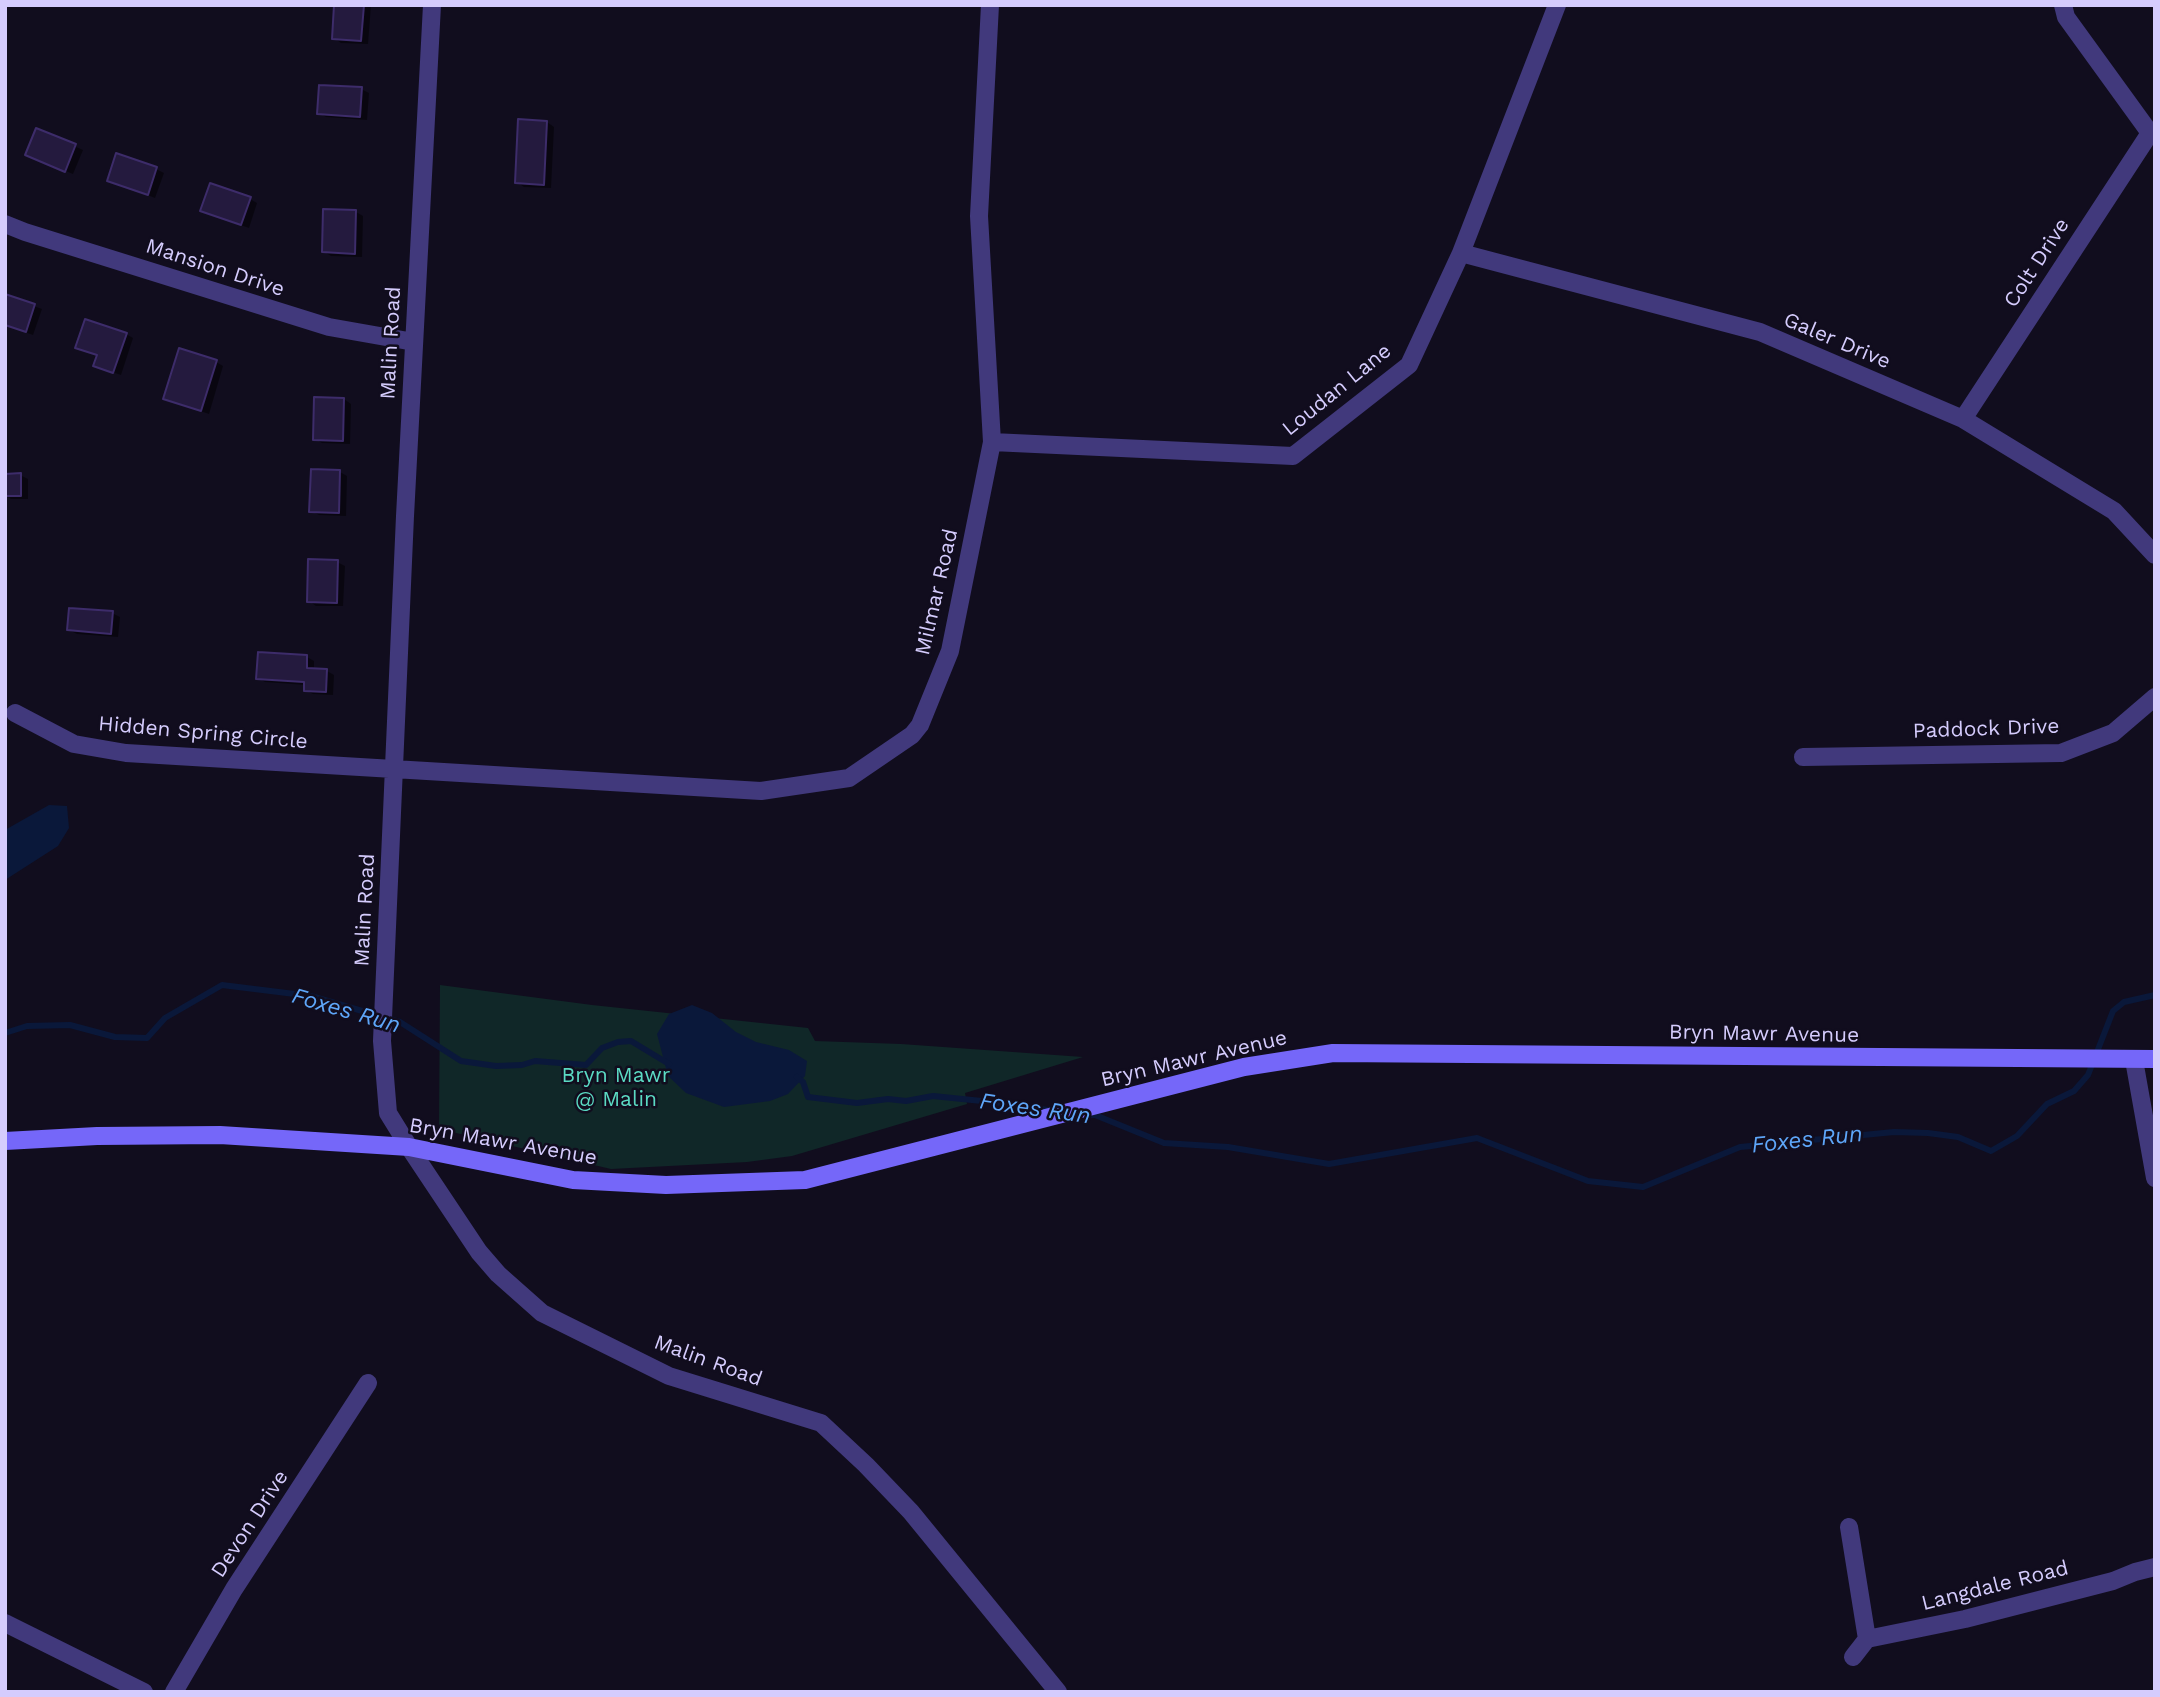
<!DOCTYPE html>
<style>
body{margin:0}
#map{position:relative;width:2160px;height:1697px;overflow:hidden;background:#110d1e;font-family:"Work Sans",sans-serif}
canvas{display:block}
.frame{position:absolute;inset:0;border:7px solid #d5ccfd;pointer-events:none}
</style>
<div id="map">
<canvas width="2160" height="1697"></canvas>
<div class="frame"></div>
</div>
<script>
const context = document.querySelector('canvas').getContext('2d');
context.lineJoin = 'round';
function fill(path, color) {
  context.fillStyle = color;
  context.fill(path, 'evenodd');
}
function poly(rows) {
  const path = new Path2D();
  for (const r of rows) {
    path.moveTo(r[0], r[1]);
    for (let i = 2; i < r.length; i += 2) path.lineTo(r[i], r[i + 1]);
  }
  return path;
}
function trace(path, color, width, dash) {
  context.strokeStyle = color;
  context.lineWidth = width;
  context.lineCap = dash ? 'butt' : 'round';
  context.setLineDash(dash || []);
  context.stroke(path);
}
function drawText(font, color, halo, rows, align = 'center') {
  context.font = font + ' "Work Sans",sans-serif';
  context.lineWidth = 5;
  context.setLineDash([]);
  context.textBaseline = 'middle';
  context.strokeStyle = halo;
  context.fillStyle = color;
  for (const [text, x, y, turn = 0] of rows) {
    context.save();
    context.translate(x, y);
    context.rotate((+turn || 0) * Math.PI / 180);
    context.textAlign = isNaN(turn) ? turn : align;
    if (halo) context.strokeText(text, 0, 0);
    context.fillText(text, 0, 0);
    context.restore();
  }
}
fill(poly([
 [440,985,592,1005,808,1028,815,1041,901,1044,1083,1057,965,1093,967,1104,792,1156,747,1162,611,1169,439,1129]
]), '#102728');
fill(poly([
 [49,805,67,806,69,828,58,846,5,880,5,830],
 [692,1005,712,1013,736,1032,756,1042,789,1050,807,1061,805,1076,788,1094,770,1101,724,1107,686,1093,668,1076,657,1034,669,1014]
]), '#0a183a');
fill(poly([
 [336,5,371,5,368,44,341,43,334,38],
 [361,89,369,93,367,120,326,117,319,113],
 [547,122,554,127,551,188,524,187,517,182],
 [37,130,83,150,73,174,34,158],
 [156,169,164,173,155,198,109,180],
 [250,199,257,203,249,228,202,211],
 [356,212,363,216,362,257,331,256,323,251],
 [5,296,42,309,33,335,5,325],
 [126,334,133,338,121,375,103,369,99,356,77,347],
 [216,362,223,366,209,414,165,399],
 [344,399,351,404,350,444,322,443,315,439],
 [340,472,347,476,346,516,319,515,311,511],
 [20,475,28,479,28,499,11,499,5,496],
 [337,562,345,566,343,606,316,606,309,601],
 [112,613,120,617,118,637,77,634,69,630],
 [307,657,314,661,314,670,327,671,334,675,333,695,313,694,305,690,306,685,265,682,258,678]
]), '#0007');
trace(poly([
 [5,1033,27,1026,70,1025,115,1037,147,1038,165,1018,222,985,311,996,400,1022,461,1061,496,1066,522,1065,535,1061,586,1065,602,1048,618,1042,631,1041,669,1064],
 [797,1077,803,1082,808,1097,857,1103,888,1099,906,1101,933,1096,1021,1105,1052,1111],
 [1083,1115,1095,1115,1164,1143,1228,1147,1329,1164,1477,1138,1588,1181,1643,1187,1740,1147,1894,1132,1928,1133,1958,1137,1991,1151,2017,1136,2047,1104,2074,1091,2088,1075,2113,1011,2124,1002,2155,995]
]), '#0a183a', 6);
const building = poly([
 [334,5,364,5,361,41,332,39,334,5],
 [319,85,362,87,360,117,317,114,319,85],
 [518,119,547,121,544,185,515,183,518,119],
 [36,128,76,144,65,172,25,155,36,128],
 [116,153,157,167,148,195,107,181,116,153],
 [210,183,251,197,241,225,200,211,210,183],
 [323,209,356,210,355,254,322,252,323,209],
 [5,294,35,304,26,332,5,325,5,294],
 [85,319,127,333,113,373,93,366,97,355,75,348,85,319],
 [179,348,217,360,201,411,163,399,179,348],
 [314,397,344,398,343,441,313,440,314,397],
 [311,469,340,470,339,513,309,512,311,469],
 [21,473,21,496,5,496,5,474,21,473],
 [308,559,338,560,337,603,307,602,308,559],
 [69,608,113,611,111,634,67,630,69,608],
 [258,652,307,655,307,668,327,669,326,692,304,691,304,682,256,679,258,652]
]);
fill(building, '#241a3e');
trace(building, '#3d2c6a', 2);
trace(poly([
 [432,5,405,516,382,1041,388,1113,409,1147,479,1252,498,1274,542,1313,669,1376,821,1423,866,1465,911,1512,1058,1692],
 [2063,5,2066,17,2150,133,2155,133],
 [5,224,25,232,329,327,414,342],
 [1461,253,1760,332,1963,419,2114,511,2155,555],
 [1963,419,2150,133],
 [992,442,1293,456,1409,365,1461,253,1557,5],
 [15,713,74,744,126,753,761,791,849,778,912,735,920,725,950,651,992,442,979,216,990,5],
 [1803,757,2061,753,2113,733,2155,697],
 [2134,1060,2155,1178],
 [1849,1527,1867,1639],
 [5,1623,144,1692],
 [1853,1657,1867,1639,1965,1619,2113,1581,2135,1572,2155,1567],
 [174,1692,234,1589,368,1383]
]), '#41397c', 18);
trace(poly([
 [5,1141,97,1136,220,1135,409,1147,573,1180,666,1185,805,1180,1244,1067,1333,1053,2155,1059]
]), '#7567f9', 18);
drawText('21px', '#d5ccfd', '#110d1e', [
 ["Colt Drive",2037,263,-57],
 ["Mansion Drive",215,268,18],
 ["Galer Drive",1837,341,23],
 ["Malin Road",391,343,-87],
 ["Loudan Lane",1337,390,-39],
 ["Milmar Road",937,592,-77],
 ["Paddock Drive",1986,729,-2],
 ["Hidden Spring Circle",203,733,5],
 ["Malin Road",365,910,-87],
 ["Bryn Mawr Avenue",1764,1034,1],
 ["Bryn Mawr Avenue",1194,1059,-13],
 ["Bryn Mawr Avenue",503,1142,10],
 ["Malin Road",708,1361,20],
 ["Devon Drive",250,1524,-57],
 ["Langdale Road",1995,1586,-14]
]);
drawText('21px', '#5bdac3', '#110d1e', [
 ["Bryn Mawr",616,1076],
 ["@ Malin",616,1100]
]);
drawText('italic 23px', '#5ea6f9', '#110d1e', [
 ["Foxes Run",346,1011,16],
 ["Foxes Run",1035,1109,8],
 ["Foxes Run",1807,1140,-6]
]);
</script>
